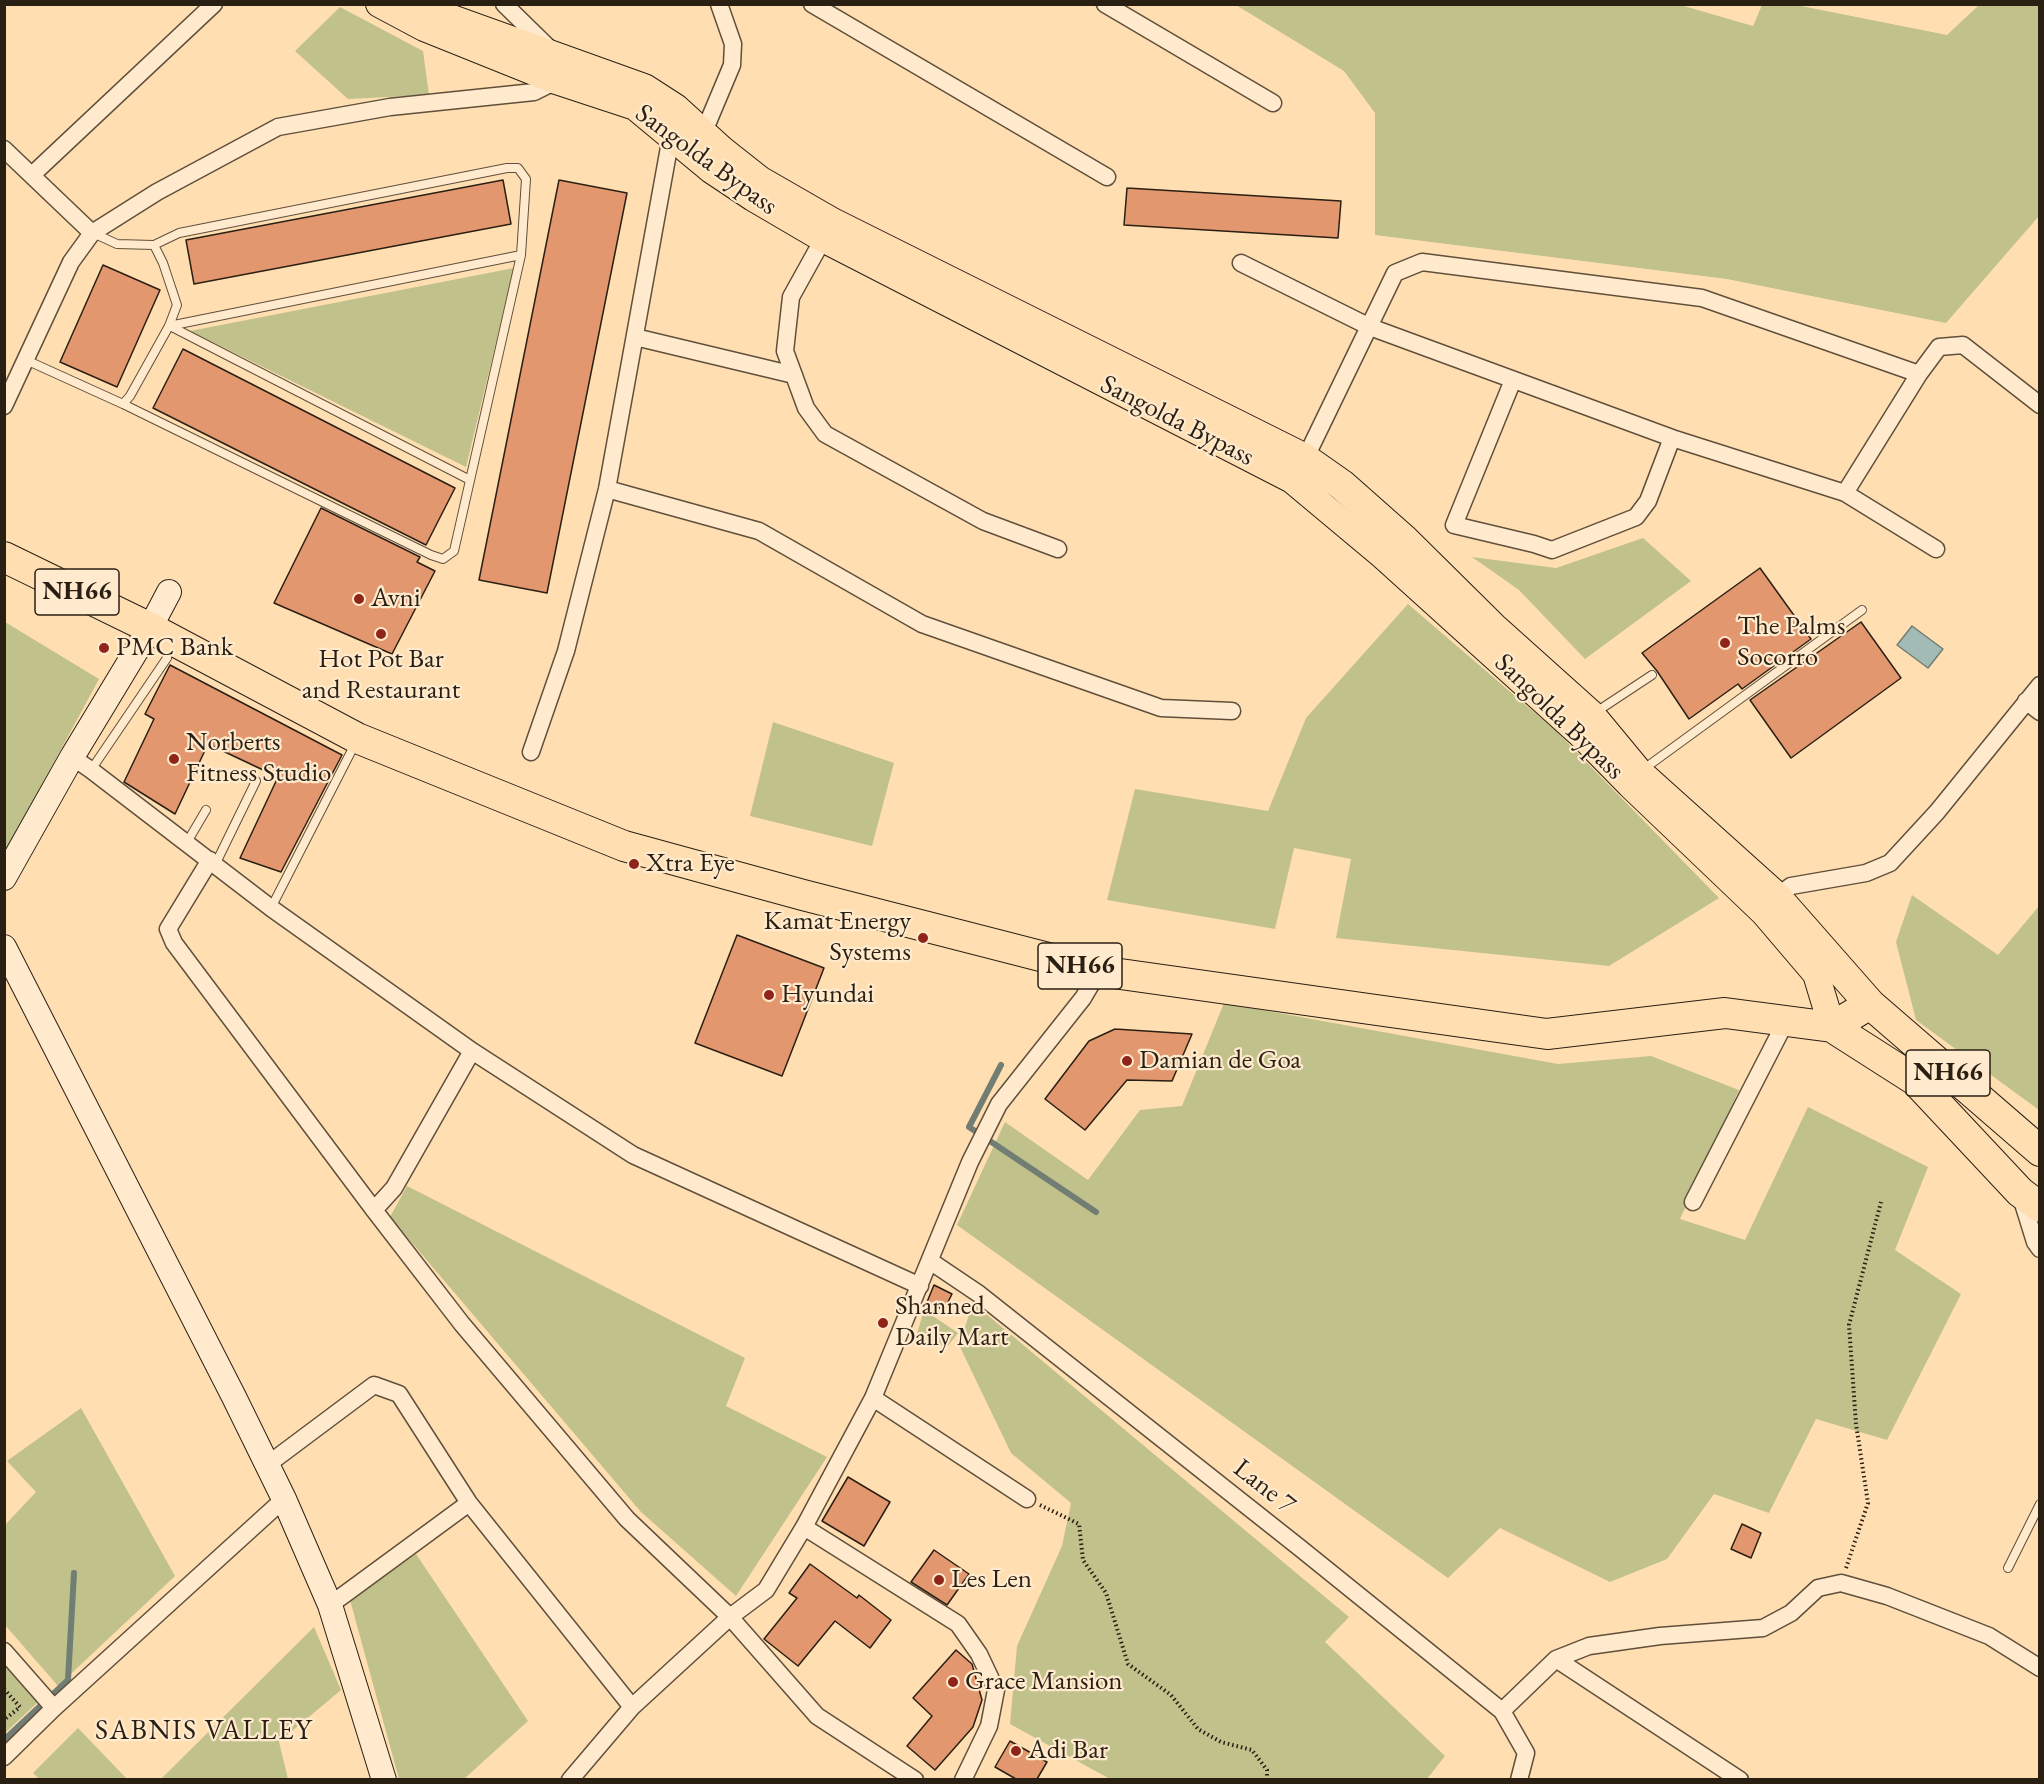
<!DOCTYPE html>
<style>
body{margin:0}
#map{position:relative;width:2044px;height:1784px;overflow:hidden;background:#ffdfb2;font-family:"EB Garamond",serif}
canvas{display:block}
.frame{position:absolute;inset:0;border:6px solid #2a1f13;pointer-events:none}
</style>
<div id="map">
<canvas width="2044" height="1784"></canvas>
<div class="frame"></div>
</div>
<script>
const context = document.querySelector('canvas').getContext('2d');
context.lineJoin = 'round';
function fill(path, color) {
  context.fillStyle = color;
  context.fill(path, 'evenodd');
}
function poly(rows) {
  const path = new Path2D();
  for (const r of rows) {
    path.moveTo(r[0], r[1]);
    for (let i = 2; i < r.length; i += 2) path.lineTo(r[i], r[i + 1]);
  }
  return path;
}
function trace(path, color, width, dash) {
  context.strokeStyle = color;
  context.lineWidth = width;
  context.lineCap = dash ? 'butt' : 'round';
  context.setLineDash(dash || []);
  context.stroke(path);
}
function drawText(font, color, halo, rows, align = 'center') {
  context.font = font + ' "EB Garamond",serif';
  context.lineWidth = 4.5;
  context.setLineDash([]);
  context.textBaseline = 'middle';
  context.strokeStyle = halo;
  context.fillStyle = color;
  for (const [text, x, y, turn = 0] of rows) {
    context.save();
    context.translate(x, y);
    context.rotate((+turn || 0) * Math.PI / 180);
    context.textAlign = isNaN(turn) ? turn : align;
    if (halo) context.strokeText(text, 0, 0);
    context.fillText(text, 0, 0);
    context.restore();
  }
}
fill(poly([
 [1677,4,1753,26,1762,5,1796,5,1947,35,1979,5,2039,5,2039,216,1946,323,1727,279,1375,235,1375,113,1344,71,1236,5],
 [340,7,423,51,429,95,348,99,295,51],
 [514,268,466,467,190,331],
 [1643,538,1691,581,1585,659,1519,590,1472,557,1556,568],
 [1408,604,1557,732,1719,898,1609,966,1336,938,1351,859,1294,848,1275,929,1107,900,1135,789,1268,811,1306,718],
 [5,622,99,679,5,853],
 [773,722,894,763,872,846,750,816],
 [1912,895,1998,955,2039,906,2039,1110,1916,1020,1896,942],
 [1224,1003,1558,1064,1651,1056,1739,1090,1680,1219,1745,1240,1808,1107,1928,1167,1895,1250,1961,1294,1887,1440,1816,1419,1769,1513,1714,1494,1667,1559,1610,1582,1500,1528,1448,1578,957,1225,1005,1122,1088,1180,1140,1110,1182,1106],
 [407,1186,745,1358,726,1406,827,1457,736,1596,641,1512,390,1217],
 [973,1303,1349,1617,1325,1642,1445,1756,1427,1779,1110,1779,1010,1724,1017,1646,1062,1546,1071,1503,1011,1453,959,1345],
 [924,1310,958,1333,947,1347,916,1337],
 [81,1408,175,1576,58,1686,5,1625,5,1525,36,1492,7,1461],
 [416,1554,528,1721,464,1779,399,1779,350,1600],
 [314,1627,341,1690,279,1742,288,1779,161,1779],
 [4,1662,39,1701,5,1733,4,1733],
 [78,1728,127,1779,39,1779,33,1773]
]), '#c1c18c');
const water = poly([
 [1912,626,1943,649,1928,668,1897,645,1912,626]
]);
fill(water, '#a2bbb4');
trace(water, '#727d74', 1.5);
trace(poly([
 [1001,1065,969,1127,1096,1212],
 [4,1740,68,1680,74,1573]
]), '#727d74', 6);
const building = poly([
 [503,180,511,224,194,284,186,240,503,180],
 [559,180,627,193,547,593,479,580,559,180],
 [1127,188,1341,201,1338,238,1124,225,1127,188],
 [103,265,160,290,117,387,60,362,103,265],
 [183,349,455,488,426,545,153,408,183,349],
 [321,508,420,557,417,562,435,571,392,654,274,603,321,508],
 [1760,568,1811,639,1742,689,1738,684,1689,719,1657,671,1642,653,1760,568],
 [1861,622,1901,678,1791,758,1750,700,1861,622],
 [170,665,342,755,281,872,240,858,278,777,208,744,175,814,124,782,154,719,145,714,170,665],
 [737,935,824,968,782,1076,695,1043,737,935],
 [1115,1029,1192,1034,1172,1081,1127,1080,1085,1130,1045,1099,1089,1041,1115,1029],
 [934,1285,952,1294,944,1310,927,1302,934,1285],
 [848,1477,890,1502,864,1546,822,1521,848,1477],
 [1742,1524,1761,1533,1751,1558,1731,1549,1742,1524],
 [934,1550,969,1574,947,1605,911,1582,934,1550],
 [810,1564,857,1598,859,1595,891,1620,870,1648,835,1621,798,1666,764,1639,797,1598,789,1593,810,1564],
 [956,1650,972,1664,982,1700,973,1727,935,1770,907,1746,932,1716,913,1698,956,1650],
 [1010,1741,1047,1762,1037,1779,1016,1779,995,1767,1010,1741]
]);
fill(building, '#e3976f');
trace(building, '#2a1f13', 1.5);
const lane = poly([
 [169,326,521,255],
 [170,326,470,480],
 [26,360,123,404,130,396,169,326,177,305,163,263,154,245,117,244,93,233],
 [123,404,431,555,443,559,454,551,521,255,526,179,518,168,507,168,179,233,154,245],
 [1596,712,1652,675],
 [91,770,167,658],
 [1641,771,1862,610],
 [186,844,206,810],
 [215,865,256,781],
 [271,908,356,742],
 [2008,1568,2040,1504]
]);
const street = poly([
 [504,4,550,49],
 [812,4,1107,177],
 [1105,4,1273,103],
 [703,134,732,65,733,44,719,4],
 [4,149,92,233],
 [33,174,214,4],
 [827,232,791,297,785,351,806,408,825,434,983,521,1058,549],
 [1241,263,1370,327,1672,438,1845,493,1936,549],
 [635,337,794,375],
 [1513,380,1454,525,1534,544,1552,550,1636,517,1648,501,1672,438],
 [4,406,71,262,92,233,157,192,278,127,390,107,534,92,556,81,557,77],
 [1305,459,1395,273,1422,262,1702,298,1919,374],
 [607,489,759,531,922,624,1161,708,1232,711],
 [1845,493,1919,374,1939,347,1963,345,2040,405],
 [2026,701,2040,712],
 [531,752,566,651,607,489,672,131],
 [72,757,91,770,271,908,472,1051,633,1155,920,1286],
 [210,860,168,929,174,943,374,1210,462,1324,627,1519,730,1617,817,1716,915,1780],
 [1776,897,1791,886,1866,873,1890,863,1937,812,2040,685],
 [2021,1197,2035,1242,2040,1249],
 [1693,1202,1786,1021],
 [374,1210,394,1188,472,1051],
 [930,1261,979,1294,1300,1548,1502,1711,1526,1753,1519,1780],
 [873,1398,1027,1499],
 [267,1465,374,1385,399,1394,469,1503,632,1707],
 [804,1527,958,1624,979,1654,996,1690,989,1726,963,1780],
 [330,1605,469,1503],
 [4,1651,54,1708],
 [1556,1659,1740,1780],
 [1502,1711,1556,1659,1589,1646,1660,1636,1763,1628,1791,1613,1818,1588,1841,1583,1887,1596,1989,1636,2040,1668],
 [4,1757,54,1708,284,1499],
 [570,1780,632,1707,730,1617,766,1590,804,1527,873,1398,970,1162,999,1104,1083,998,1099,971]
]);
const secondary = poly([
 [4,878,72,757,150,628,169,592],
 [4,947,234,1397,284,1499,330,1605,384,1780]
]);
const primary = poly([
 [379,4,424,28,556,81,635,107,711,170,753,198,823,239,1292,480,1383,556,1579,733,1630,785,1764,913,1816,974,1832,1027]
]);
const highway = poly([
 [415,4,432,13,644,89,675,109,721,151,759,181,832,223,1305,459,1342,485,1403,539,1493,628,1590,715,1638,773,1776,897,1870,1004,2040,1151],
 [4,557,150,628,357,738,624,846,803,895,1099,971,1547,1034,1725,1013,1832,1027,1870,1004],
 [1832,1027,1915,1080,2020,1192,2040,1207]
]);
trace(lane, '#5f4f3b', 10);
trace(street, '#5f4f3b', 19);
trace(secondary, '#2a1f13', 26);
trace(primary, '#2a1f13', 28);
trace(highway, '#2a1f13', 32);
trace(poly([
 [1040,1505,1079,1524,1083,1560,1106,1593,1128,1664,1171,1695,1198,1729,1221,1742,1252,1750,1267,1770,1267,1780],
 [1846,1568,1868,1503,1856,1424,1849,1325,1881,1202],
 [4,1689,20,1707,4,1720]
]), '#2a1f13', 4, [1.5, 3]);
trace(lane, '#ffeacd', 8);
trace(street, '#ffeacd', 16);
trace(secondary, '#ffeacd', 24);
trace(primary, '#ffdfb2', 26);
trace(highway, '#ffdfb2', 30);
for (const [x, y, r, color] of [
 [359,599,6,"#8f2418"],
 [381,634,6,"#8f2418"],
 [1725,643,6,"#8f2418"],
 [104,648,6,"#8f2418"],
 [174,759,6,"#8f2418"],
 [634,864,6,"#8f2418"],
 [923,938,6,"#8f2418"],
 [769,995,6,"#8f2418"],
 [1127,1061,6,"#8f2418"],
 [883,1323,6,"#8f2418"],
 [939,1580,6,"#8f2418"],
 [953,1682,6,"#8f2418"],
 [1016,1751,6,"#8f2418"]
]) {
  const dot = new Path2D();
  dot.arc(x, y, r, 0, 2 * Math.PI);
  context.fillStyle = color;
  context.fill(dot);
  trace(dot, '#ffeacd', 2);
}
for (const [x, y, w] of [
 [77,592,84],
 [1080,966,84],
 [1948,1073,84]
]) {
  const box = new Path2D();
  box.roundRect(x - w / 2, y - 23, w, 46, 4.5);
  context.fillStyle = '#ffeacd';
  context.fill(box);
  trace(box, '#2a1f13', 1.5);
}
drawText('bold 26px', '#2a1f13', null, [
 ["NH66",77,592],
 ["NH66",1080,966],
 ["NH66",1948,1073]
]);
drawText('27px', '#2a1f13', '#ffeacd', [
 ["Sangolda Bypass",706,160,36],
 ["Sangolda Bypass",1177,421,27],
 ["Sangolda Bypass",1559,717,44],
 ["Lane 7",1264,1487,38]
]);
drawText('27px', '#2a1f13', '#ffeacd', [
 ["Avni",371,599],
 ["The Palms",1737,627],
 ["Socorro",1737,658],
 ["PMC Bank",116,648],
 ["Hot Pot Bar",381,660,"center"],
 ["and Restaurant",381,691,"center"],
 ["Norberts",186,743],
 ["Fitness Studio",186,774],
 ["Xtra Eye",646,864],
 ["Kamat Energy",911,922,"right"],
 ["Systems",911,953,"right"],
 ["Hyundai",781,995],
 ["Damian de Goa",1139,1061],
 ["Shanned",895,1307],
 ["Daily Mart",895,1338],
 ["Les Len",951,1580],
 ["Grace Mansion",965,1682],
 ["Adi Bar",1028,1751]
], 'left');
context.letterSpacing = '1.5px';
drawText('28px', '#2a1f13', '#ffeacd', [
 ["SABNIS VALLEY",204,1731]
]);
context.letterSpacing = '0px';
</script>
